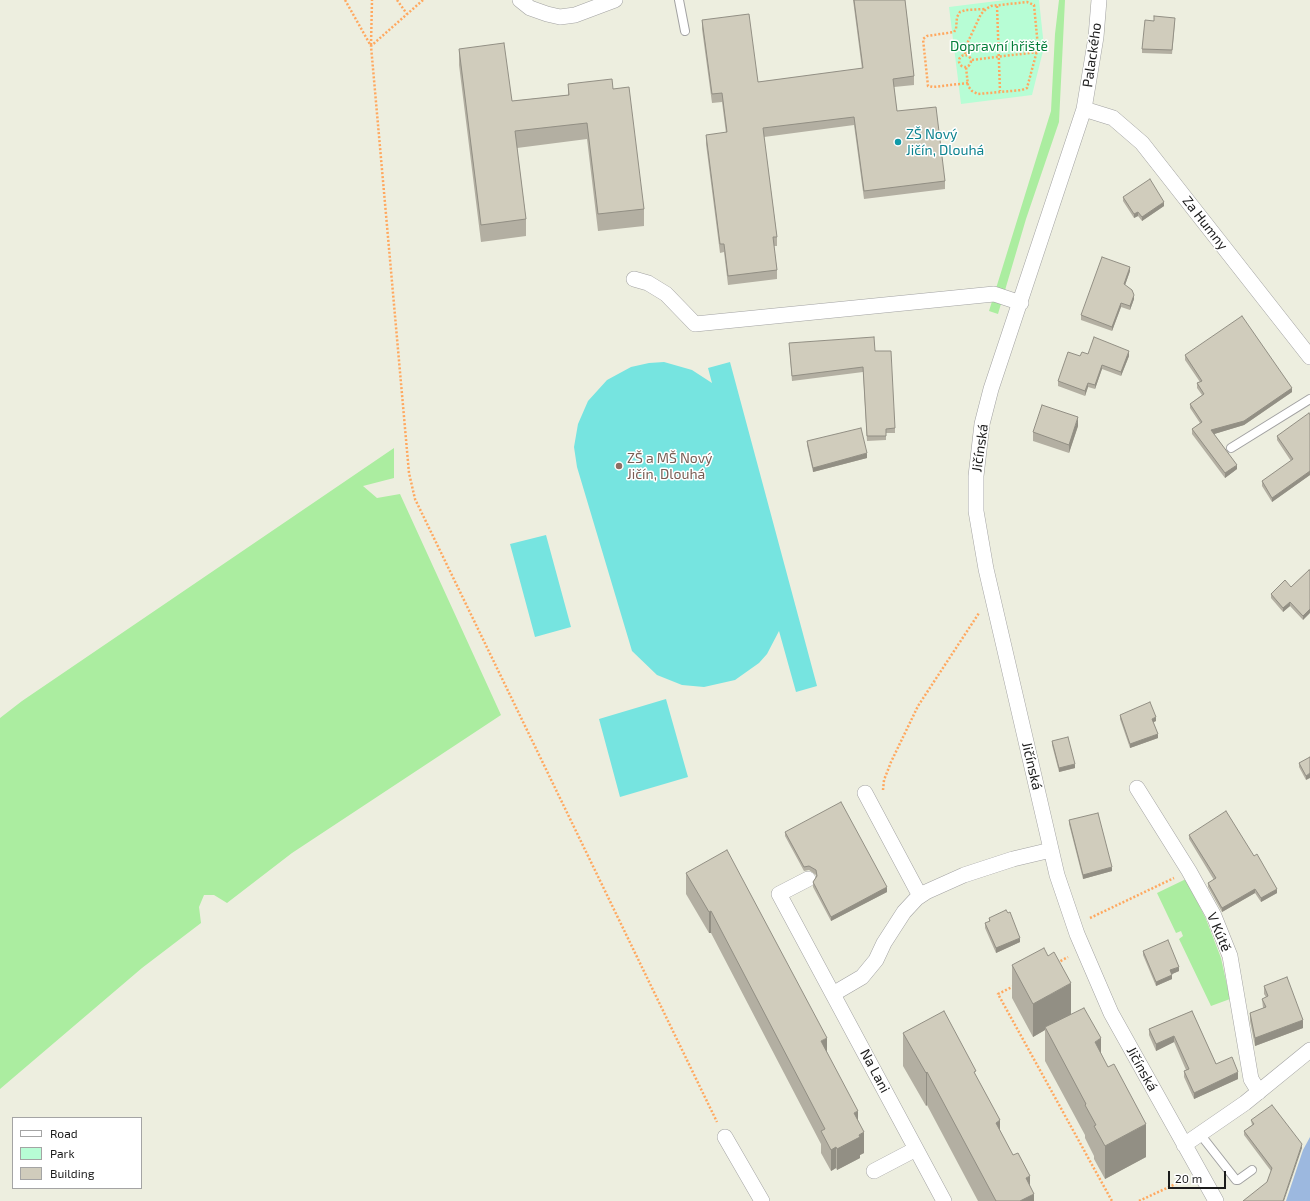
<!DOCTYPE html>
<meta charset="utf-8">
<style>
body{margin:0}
#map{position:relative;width:1310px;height:1201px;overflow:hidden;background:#edeedf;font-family:"Exo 2",sans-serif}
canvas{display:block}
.legend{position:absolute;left:12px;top:1117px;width:130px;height:72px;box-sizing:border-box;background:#fff;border:1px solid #a4a4a4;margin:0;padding:5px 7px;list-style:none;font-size:12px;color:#1b1b1b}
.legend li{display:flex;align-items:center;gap:8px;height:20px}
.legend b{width:20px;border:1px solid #a4a4a4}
.scale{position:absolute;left:1168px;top:1171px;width:58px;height:18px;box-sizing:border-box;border:2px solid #1b1b1b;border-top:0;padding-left:5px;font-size:12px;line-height:14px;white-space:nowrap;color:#1b1b1b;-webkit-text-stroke:3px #fff;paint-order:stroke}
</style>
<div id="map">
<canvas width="1310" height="1201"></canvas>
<ul class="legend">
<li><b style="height:5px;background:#fff"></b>Road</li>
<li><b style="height:11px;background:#b7fdd5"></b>Park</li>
<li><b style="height:11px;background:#d0ccbc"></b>Building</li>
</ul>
<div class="scale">20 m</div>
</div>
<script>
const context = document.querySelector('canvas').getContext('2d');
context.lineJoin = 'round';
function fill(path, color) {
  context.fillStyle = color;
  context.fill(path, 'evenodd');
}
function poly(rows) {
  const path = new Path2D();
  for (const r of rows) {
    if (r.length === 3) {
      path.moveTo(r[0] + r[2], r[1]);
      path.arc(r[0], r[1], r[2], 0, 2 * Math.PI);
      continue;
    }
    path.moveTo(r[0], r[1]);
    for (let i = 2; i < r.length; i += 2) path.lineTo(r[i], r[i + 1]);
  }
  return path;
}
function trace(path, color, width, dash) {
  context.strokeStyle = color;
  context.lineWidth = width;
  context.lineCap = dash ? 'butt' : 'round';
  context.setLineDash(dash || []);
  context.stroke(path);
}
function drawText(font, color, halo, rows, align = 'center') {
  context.font = font + ' "Exo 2",sans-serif';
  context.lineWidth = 3;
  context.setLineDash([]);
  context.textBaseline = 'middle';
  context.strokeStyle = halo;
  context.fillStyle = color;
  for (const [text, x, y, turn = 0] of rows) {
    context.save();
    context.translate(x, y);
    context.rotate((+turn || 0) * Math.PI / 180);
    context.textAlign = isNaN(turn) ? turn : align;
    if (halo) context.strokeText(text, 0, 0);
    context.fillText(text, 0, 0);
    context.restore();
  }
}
fill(poly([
 [1059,0,1065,0,1059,122,1026,219,998,314,989,311,1051,111,1055,34],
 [394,448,394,478,363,486,377,498,400,494,501,715,292,853,227,903,214,895,204,895,199,907,201,923,142,968,0,1089,0,718,22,701],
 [1186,879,1206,919,1221,958,1230,999,1211,1006,1179,939,1183,936,1181,931,1176,933,1157,893]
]), '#abeda0');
fill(poly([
 [1005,0,1039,0,1044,47,1032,95,961,104,949,7]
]), '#b7fdd5');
fill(poly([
 [664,362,692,370,712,383,708,368,730,362,817,686,796,692,779,631,767,654,759,663,735,680,704,687,682,685,657,675,632,651,577,467,574,447,578,424,588,401,607,380,631,367,649,363],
 [546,535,571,627,535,637,510,544],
 [666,699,688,777,620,797,599,719]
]), '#76e4e0');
fill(poly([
 [1310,1137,1310,1201,1286,1201,1303,1150]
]), '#9cb8df');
const lane = poly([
 [679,0,685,31],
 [1231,448,1310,399],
 [1200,1134,1236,1180,1238,1180,1252,1170]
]);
const street = poly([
 [520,0,530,8,547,14,560,17,575,15,615,0],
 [1099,0,1096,37,1084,109,991,389,982,424,976,476,976,511,986,569,1057,875,1077,934,1111,1013,1216,1201],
 [1084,109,1113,118,1142,143,1310,357],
 [634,279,648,283,666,294,695,324,994,294,1021,303],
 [1137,788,1189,871,1214,916,1230,956,1251,1079,1259,1092],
 [865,793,920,896],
 [808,879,779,894,944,1201],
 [833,994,862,977,876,960,884,943,904,912,917,898,926,892,964,875,1013,859,1051,850],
 [725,1137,762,1201],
 [1184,1145,1245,1103,1310,1050],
 [874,1171,916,1149]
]);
trace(lane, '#a2a2a2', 10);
trace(street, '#a2a2a2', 16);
trace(poly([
 [345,0,371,46],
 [397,0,407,14],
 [423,0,371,46,409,473,415,499,717,1122],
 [997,6,1000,91],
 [371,45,372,0],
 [965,54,966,46,981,14,986,9,991,6,1027,2,1034,5,1038,47,1027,88,1022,90,978,94,972,91,968,86,966,67],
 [965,61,6],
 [972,60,1037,52],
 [968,83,933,87,928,86,923,39,927,36,954,32,956,29,957,17,960,12,966,10,985,9],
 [883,790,884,780,891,762,918,706,979,613],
 [1090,918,1174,878],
 [1057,963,1068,957],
 [1014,986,998,994,1112,1201],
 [1139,1201,1184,1180]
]), '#ffa85f', 2.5, [2, 2]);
trace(lane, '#fff', 8);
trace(street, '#fff', 15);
fill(poly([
 [853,0,905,0,914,76,914,85,894,87,897,111,945,181,945,189,864,199,854,125,764,137,777,237,777,246,774,246,777,270,777,279,728,285,724,252,720,253,706,144,706,135,726,133,722,102,712,103,702,29,702,20,758,82,862,69],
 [1154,21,1175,22,1172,54,1142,53,1142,49],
 [459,49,512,101,568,95,568,84,613,89,644,209,644,226,598,231,587,139,517,148,526,219,526,236,481,242,459,65],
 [1123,197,1164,206,1142,221,1138,216,1134,218,1123,201],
 [1130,271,1125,285,1134,299,1130,310,1121,307,1112,331,1081,320,1081,315],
 [789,343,875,351,895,428,895,433,886,433,886,440,867,441,863,372,792,381],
 [1088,354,1129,356,1121,376,1102,369,1095,389,1088,387,1085,396,1058,386,1058,381,1080,356],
 [1185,355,1292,392,1244,425,1214,434,1237,469,1225,478,1192,434,1192,429,1200,423,1190,408,1190,404,1202,395,1197,388,1197,383,1200,382,1185,360],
 [1310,415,1310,475,1272,502,1262,486,1262,481,1291,461,1277,440,1277,436],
 [1078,426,1069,453,1033,441,1033,432],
 [807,441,867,458,813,472,807,445],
 [1309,570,1303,620,1290,606,1283,612,1271,598,1271,594,1291,587],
 [1120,715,1156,721,1153,722,1158,738,1130,748,1120,719],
 [1052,741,1075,768,1059,772,1052,745],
 [1310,757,1306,780,1299,767,1299,763],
 [1069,820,1112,871,1083,879,1069,824],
 [785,832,887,892,831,921,813,887,813,882,816,877,816,875,809,870,804,871,785,836],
 [1189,835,1277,893,1261,902,1255,893,1222,912,1208,887,1208,883,1214,880,1189,839],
 [686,873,827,1052,858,1120,864,1153,860,1155,860,1158,837,1170,836,1168,831,1171,821,1153,821,1144,711,933,709,933,686,894],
 [989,918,1020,942,996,953,985,928,985,923,989,922],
 [1143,951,1179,971,1172,974,1172,979,1156,986,1143,955],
 [1012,965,1071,1015,1101,1053,1146,1157,1105,1179,1094,1159,1094,1156,1085,1138,1085,1135,1045,1061,1045,1030,1033,1037,1012,998],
 [1264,986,1303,1028,1255,1046,1250,1021,1250,1013,1263,1008,1262,999,1266,997,1264,994],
 [1192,1011,1216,1064,1238,1079,1194,1099,1184,1077,1184,1071,1186,1070,1174,1042,1156,1051,1149,1035,1149,1029],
 [903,1033,976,1076,1000,1131,1030,1187,1034,1201,978,1201,927,1105,926,1106,903,1066],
 [1251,1120,1302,1148,1267,1182,1271,1171,1244,1135,1244,1131,1252,1125]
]), '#b3afa2');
fill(poly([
 [1164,202,1164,206,1142,221,1142,217],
 [1138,212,1138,216,1134,218,1134,214],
 [1130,267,1130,271,1124,288,1124,284],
 [1134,295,1134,299,1130,310,1130,306],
 [1121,303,1121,307,1112,331,1112,327],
 [1129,351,1129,356,1121,376,1121,372],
 [1102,365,1102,369,1095,389,1095,385],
 [1088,383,1088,387,1085,396,1085,391],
 [1292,388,1292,392,1244,425,1211,435,1211,430],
 [1078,417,1078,426,1069,453,1069,445],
 [867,453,867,458,813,472,813,468],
 [1237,465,1237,469,1225,478,1225,473],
 [1310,471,1310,475,1272,502,1272,498],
 [1290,602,1290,606,1283,612,1283,608],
 [1310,609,1310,613,1303,620,1303,616],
 [1156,717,1156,721,1152,723,1152,719],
 [1158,734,1158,738,1130,748,1130,744],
 [1075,764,1075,768,1059,772,1059,768],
 [1310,773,1310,778,1306,780,1306,776],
 [1112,867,1112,871,1083,879,1083,875],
 [887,887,887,892,831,921,831,917],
 [1255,889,1255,893,1222,912,1222,908],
 [1277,889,1277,893,1261,902,1261,898],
 [711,911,711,933,709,933,709,912],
 [1020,938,1020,942,996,953,996,948],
 [1179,967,1179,971,1170,975,1170,970],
 [1172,975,1172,979,1156,986,1156,982],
 [1071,983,1071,1016,1045,1027,1045,1030,1033,1037,1033,1004],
 [1303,1020,1303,1028,1255,1046,1255,1038],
 [1174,1036,1174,1042,1156,1051,1156,1044],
 [827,1038,827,1059,821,1041],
 [1101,1038,1101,1072,1095,1042],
 [927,1072,927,1105,926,1106,926,1073],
 [1238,1072,1238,1079,1194,1099,1194,1093],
 [858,1111,858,1132,854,1113],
 [1000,1120,1000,1154,996,1123],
 [1146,1124,1146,1157,1105,1179,1105,1146],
 [864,1132,864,1153,860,1155,860,1158,837,1170,837,1149,859,1135],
 [1302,1144,1302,1148,1284,1201,1283,1201],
 [836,1147,836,1168,831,1171,831,1150],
 [1030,1176,1030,1196,1034,1194,1034,1201,1020,1201,1026,1178]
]), '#928f84');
const building = poly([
 [854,0,905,0,914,76,893,79,897,111,936,107,945,181,864,191,854,117,763,128,777,237,773,237,777,270,728,276,724,244,720,244,706,135,727,132,722,93,712,94,702,20,749,14,758,82,863,68,854,0],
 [1154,16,1175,18,1172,50,1142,49,1145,20,1154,21,1154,16],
 [504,43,512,101,569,95,568,84,612,79,613,89,629,87,644,209,598,214,587,123,515,131,526,219,481,225,459,49,504,43],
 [1150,179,1164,202,1142,217,1138,212,1134,214,1123,197,1150,179],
 [1102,257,1130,267,1124,284,1132,290,1134,295,1130,306,1121,303,1112,327,1081,315,1102,257],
 [1242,316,1292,388,1244,421,1211,430,1237,465,1225,473,1192,429,1202,422,1190,404,1204,394,1197,383,1202,381,1185,355,1242,316],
 [874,337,875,351,891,351,895,428,886,429,886,436,867,436,863,367,792,376,789,343,874,337],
 [1094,337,1129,351,1121,372,1102,365,1095,385,1088,383,1085,391,1058,381,1068,352,1080,356,1082,352,1088,354,1094,337],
 [1042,405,1078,417,1069,445,1033,432,1042,405],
 [1309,413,1310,415,1310,471,1272,498,1262,481,1293,459,1277,436,1309,413],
 [861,428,867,453,813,468,807,441,861,428],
 [1309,570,1310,570,1310,609,1303,616,1290,602,1283,608,1271,594,1285,580,1291,587,1309,570],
 [1150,702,1156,717,1152,719,1158,734,1130,744,1120,715,1150,702],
 [1068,737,1075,764,1059,768,1052,741,1068,737],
 [1310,757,1310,773,1306,776,1299,763,1310,757],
 [841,802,887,887,831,917,813,882,817,876,816,870,809,866,804,867,785,832,841,802],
 [1226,811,1254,856,1257,854,1277,889,1261,898,1255,889,1222,908,1208,883,1216,878,1189,835,1226,811],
 [1098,813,1112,867,1083,875,1069,820,1098,813],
 [727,850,827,1038,821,1041,858,1111,854,1113,864,1132,859,1135,860,1137,837,1149,836,1147,831,1150,821,1131,825,1129,711,911,709,912,686,873,727,850],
 [1006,910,1008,913,1010,912,1020,938,996,948,985,923,990,921,989,918,1006,910],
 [1168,940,1179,967,1170,970,1172,975,1156,982,1143,951,1168,940],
 [1044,948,1048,956,1054,952,1071,983,1033,1004,1012,965,1044,948],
 [1287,977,1303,1020,1255,1038,1250,1013,1266,1007,1262,999,1268,996,1264,986,1287,977],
 [1084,1008,1101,1038,1095,1042,1108,1067,1114,1064,1146,1124,1105,1146,1094,1126,1096,1125,1085,1105,1086,1104,1045,1027,1084,1008],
 [944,1011,976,1071,974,1072,1000,1120,996,1123,1013,1155,1018,1153,1030,1176,1026,1178,1034,1194,1020,1201,996,1201,927,1072,926,1073,903,1033,944,1011],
 [1192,1011,1216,1064,1232,1057,1238,1072,1194,1093,1184,1071,1189,1069,1174,1036,1156,1044,1149,1029,1192,1011],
 [1272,1105,1302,1144,1283,1201,1243,1201,1267,1182,1272,1168,1244,1131,1254,1124,1251,1120,1272,1105]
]);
fill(building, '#d0ccbc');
trace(building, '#928f84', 1);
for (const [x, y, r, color] of [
 [898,142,4,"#0f9aa8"],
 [619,466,4,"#8d6e63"]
]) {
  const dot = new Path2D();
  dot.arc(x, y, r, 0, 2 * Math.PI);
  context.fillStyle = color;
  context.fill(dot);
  trace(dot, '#fff', 1.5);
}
drawText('14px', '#047e39', '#fff', [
 ["Dopravní hřiště",999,46]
]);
drawText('14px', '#1b1b1b', '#fff', [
 ["Palackého",1092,55,-82],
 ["Za Humny",1205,223,52],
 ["Jičínská",980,448,-82],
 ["Jičínská",1032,766,77],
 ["V Kútě",1219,932,67],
 ["Jičínská",1142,1069,61],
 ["Na Lani",875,1071,62]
]);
drawText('14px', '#0d838f', '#fff', [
 ["ZŠ Nový",906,134],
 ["Jičín, Dlouhá",906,150]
], 'left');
drawText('14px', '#785e54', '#fff', [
 ["ZŠ a MŠ Nový",627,458],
 ["Jičín, Dlouhá",627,474]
], 'left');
</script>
